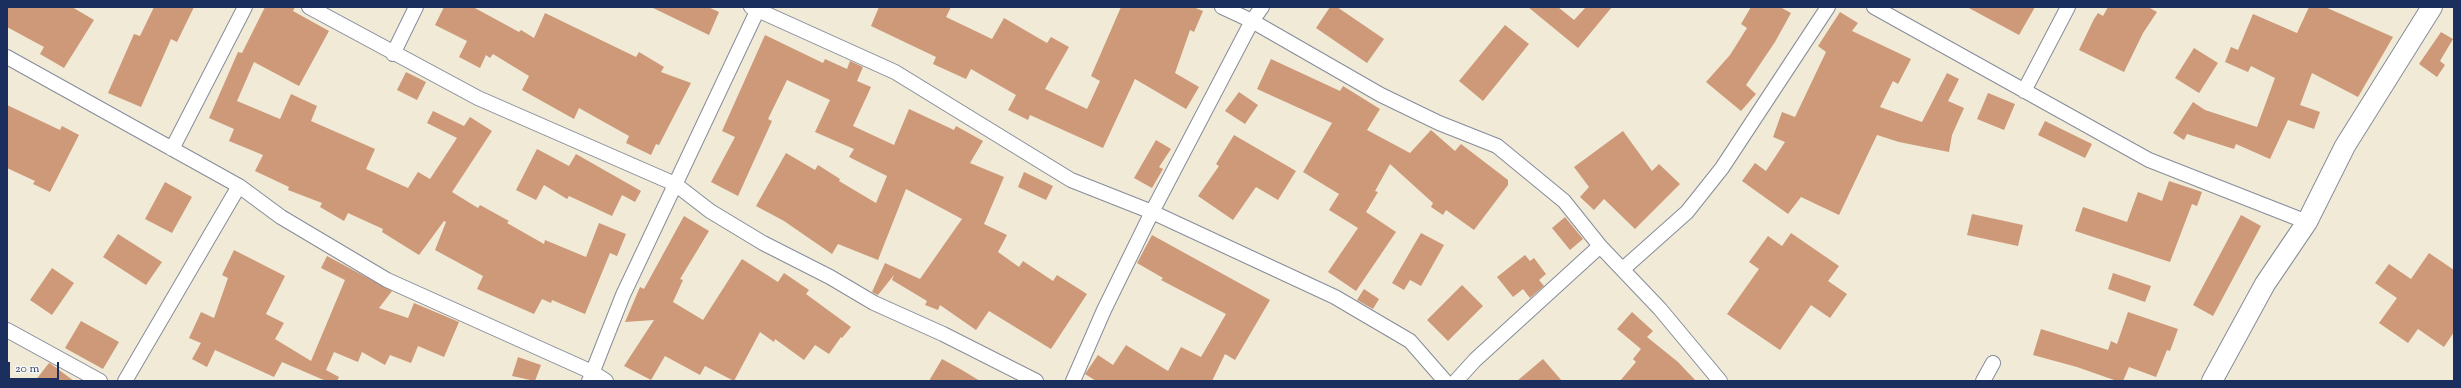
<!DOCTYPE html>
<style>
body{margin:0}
#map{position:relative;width:2461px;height:388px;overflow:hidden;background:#f0ead6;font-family:"Sorts Mill Goudy",serif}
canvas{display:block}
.frame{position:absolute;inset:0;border:8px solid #1b2f5e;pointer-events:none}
.scale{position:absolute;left:8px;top:362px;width:51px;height:18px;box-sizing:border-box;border:2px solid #1b2f5e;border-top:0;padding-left:5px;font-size:12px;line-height:14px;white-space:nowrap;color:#1b2f5e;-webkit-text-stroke:3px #f6f6f2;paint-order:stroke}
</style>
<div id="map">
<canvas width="2461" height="388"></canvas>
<div class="frame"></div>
<div class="scale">20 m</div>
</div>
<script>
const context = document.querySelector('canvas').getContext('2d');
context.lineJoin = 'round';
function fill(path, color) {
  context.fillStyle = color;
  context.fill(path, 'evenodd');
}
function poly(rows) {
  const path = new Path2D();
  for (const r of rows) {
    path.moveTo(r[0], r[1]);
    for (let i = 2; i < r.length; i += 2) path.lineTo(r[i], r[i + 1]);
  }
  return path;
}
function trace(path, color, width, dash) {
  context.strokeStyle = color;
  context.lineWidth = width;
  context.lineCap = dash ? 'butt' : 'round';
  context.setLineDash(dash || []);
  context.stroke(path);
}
fill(poly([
 [7,7,72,7,94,20,64,68,40,54,44,47,7,27],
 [154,7,194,7,177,42,171,39,141,107,108,93,134,34,140,36],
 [265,7,295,7,293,11,329,31,299,86,254,62,237,101,280,119,291,94,317,106,311,121,375,149,366,169,408,188,418,172,430,179,457,138,427,123,433,111,464,126,470,117,492,131,452,192,478,208,480,205,509,221,507,223,544,244,545,240,586,257,599,223,626,234,617,256,610,253,585,314,552,300,551,303,542,299,534,314,477,289,483,276,435,250,446,222,444,221,419,255,382,232,383,229,348,213,344,221,320,207,322,203,288,190,289,187,255,171,263,155,229,141,234,129,209,118,238,52,242,53],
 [444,7,473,7,519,32,521,30,534,38,545,13,636,57,639,52,664,67,661,72,691,83,659,145,656,144,651,155,626,143,629,136,579,108,574,119,522,90,529,76,493,54,490,58,486,55,480,68,459,57,467,41,435,25],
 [651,7,708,7,719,12,709,35],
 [879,7,951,7,946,17,992,39,1004,18,1047,43,1051,37,1069,47,1045,89,1087,109,1100,81,1091,76,1121,7,1193,7,1203,11,1194,32,1190,30,1175,73,1199,87,1186,109,1135,79,1103,148,1030,115,1028,120,1008,110,1016,95,971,69,966,79,933,64,936,57,871,26],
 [1330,7,1337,7,1384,39,1367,63,1316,28],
 [1528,7,1558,7,1574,20,1586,7,1612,7,1578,48],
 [1751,7,1780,7,1791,13,1775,42,1746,85,1756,94,1741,111,1706,82,1730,55,1747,28,1741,24],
 [1967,7,2035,7,2019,35],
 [2108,7,2148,7,2157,12,2143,33,2124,72,2079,50,2094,19,2098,13,2103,16],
 [2309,7,2325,7,2393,37,2358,97,2312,73,2300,105,2320,112,2314,129,2288,120,2270,159,2236,144,2234,149,2187,134,2184,140,2173,133,2193,102,2205,110,2257,127,2275,78,2251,66,2248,72,2225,62,2231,47,2238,50,2253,14,2297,33],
 [1840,12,1858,23,1852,31,1911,59,1898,84,1893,81,1880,107,1922,122,1947,73,1959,79,1948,101,1964,108,1952,135,1949,152,1899,142,1877,135,1839,215,1801,197,1788,214,1742,181,1755,163,1766,171,1785,142,1773,137,1782,112,1795,117,1826,52,1818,46],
 [1505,25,1529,44,1483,101,1459,81],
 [2441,32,2453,39,2440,61,2445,65,2437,77,2419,64],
 [765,35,823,63,825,59,847,69,850,61,863,67,857,81,871,87,853,126,894,145,909,109,954,130,956,126,983,141,970,163,1004,177,984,224,1007,235,998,252,1019,267,1023,261,1053,281,1057,275,1087,294,1051,349,989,311,976,330,940,305,938,310,925,305,927,301,892,280,894,275,878,295,872,292,885,263,920,279,962,219,906,189,878,260,838,244,832,254,784,221,756,206,786,153,815,170,818,165,840,179,839,181,876,203,887,176,849,157,854,149,815,132,830,100,787,80,768,119,772,121,738,196,711,182,735,137,722,131],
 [2194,48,2218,63,2199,93,2175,78],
 [1271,59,1340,91,1343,86,1380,109,1367,130,1410,153,1431,130,1455,151,1461,144,1508,180,1508,185,1474,230,1446,210,1443,215,1431,207,1433,203,1390,164,1375,191,1378,192,1366,212,1396,232,1356,291,1328,272,1358,228,1329,210,1339,194,1303,172,1332,123,1257,89],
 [406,72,426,82,417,100,397,90],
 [1239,92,1258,105,1245,124,1225,111],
 [1988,93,2015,104,2004,130,1977,119],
 [7,105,60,130,62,126,79,135,50,192,33,184,35,181,7,168],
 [2045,121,2092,144,2085,158,2038,135],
 [1623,131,1652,171,1659,164,1680,184,1635,229,1604,199,1594,210,1580,197,1589,187,1574,167],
 [1234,135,1296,171,1278,200,1256,187,1233,220,1198,196,1219,166,1216,164],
 [1156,140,1171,149,1159,167,1163,169,1152,188,1134,178],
 [537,149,569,166,576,154,641,191,635,202,622,195,612,216,569,196,567,199,544,185,536,200,516,190],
 [1024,172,1053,186,1046,200,1018,187],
 [2169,181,2202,192,2197,206,2192,204,2170,262,2075,231,2083,207,2127,222,2138,192,2162,201],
 [165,182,192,197,172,233,145,219],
 [1972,214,2023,225,2018,246,1967,235],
 [2241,215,2261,226,2213,316,2193,305],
 [684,216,709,231,680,279,683,280,673,302,703,320,742,259,778,282,784,273,809,290,806,294,851,327,842,338,841,337,829,354,815,345,804,360,775,339,774,342,760,332,734,381,705,366,700,375,665,356,651,380,624,366,654,320,625,322,640,287,644,289],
 [1565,217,1583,239,1570,250,1552,228],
 [1421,233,1444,245,1421,286,1410,280,1404,290,1392,283],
 [1791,233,1839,266,1828,281,1847,294,1830,318,1811,305,1780,350,1727,314,1759,269,1749,262,1768,236,1782,246],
 [118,234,162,262,146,285,103,257],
 [1152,235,1270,300,1235,360,1225,354,1212,381,1096,381,1085,374,1098,355,1113,365,1126,345,1168,371,1181,347,1201,357,1226,314,1161,280,1163,278,1137,263],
 [234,250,285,276,266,314,284,323,275,339,311,361,345,280,321,268,327,256,392,291,379,308,408,318,414,303,459,322,444,357,418,346,411,363,390,355,385,365,362,352,358,362,334,352,326,370,339,377,337,381,326,381,282,362,274,377,215,350,207,367,192,359,201,343,189,338,201,312,214,318,228,278,222,275],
 [2429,253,2454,270,2454,332,2444,347,2418,329,2408,343,2379,323,2397,298,2375,283,2389,264,2411,279],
 [1525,255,1530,261,1534,258,1546,274,1539,280,1544,286,1530,298,1523,289,1513,297,1497,277],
 [52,268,74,283,52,315,30,300],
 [2113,273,2151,286,2145,302,2108,289],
 [1462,285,1483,306,1448,341,1427,320],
 [1364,289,1379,299,1373,309,1357,300],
 [1632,312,1653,331,1647,337,1678,362,1696,381,1620,381,1636,362,1633,359,1641,349,1617,329],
 [2128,312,2178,329,2170,351,2167,350,2156,377,2129,367,2123,381,2117,381,2077,367,2033,355,2041,329,2108,350,2111,341,2117,344],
 [81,321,119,342,103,369,65,348],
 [518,357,541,365,535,381,512,376],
 [942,359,962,370,980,381,929,381],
 [1543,359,1562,381,1517,381],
 [49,363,51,364,74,381,35,381]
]), '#cd9979');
const street = poly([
 [309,7,478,98,675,184,710,211,763,243,830,277,874,303,943,334,1036,381],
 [751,7,895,72,1071,180,1152,212,1335,297,1410,341,1445,381],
 [1222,7,1252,21,1381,95,1439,123,1497,146,1564,201,1600,246,1660,309,1720,381],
 [1874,7,2149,160,2307,222],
 [393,54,416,7],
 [7,57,239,186,281,217,387,280,592,372,606,381],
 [2024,91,2068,7],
 [172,149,245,7],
 [1623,269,1687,212,1722,168,1828,7],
 [7,330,100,381],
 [125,381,239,186],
 [589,381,623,295,759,7],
 [1073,381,1104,310,1152,212,1252,21,1262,7],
 [1456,381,1475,360,1600,246],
 [1983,381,1993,363]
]);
const secondary = poly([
 [2212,381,2265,284,2307,222,2345,146,2432,7]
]);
trace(street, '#868c9a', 16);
trace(secondary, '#868c9a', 22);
trace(street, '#fff', 14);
trace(secondary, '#fff', 20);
</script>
